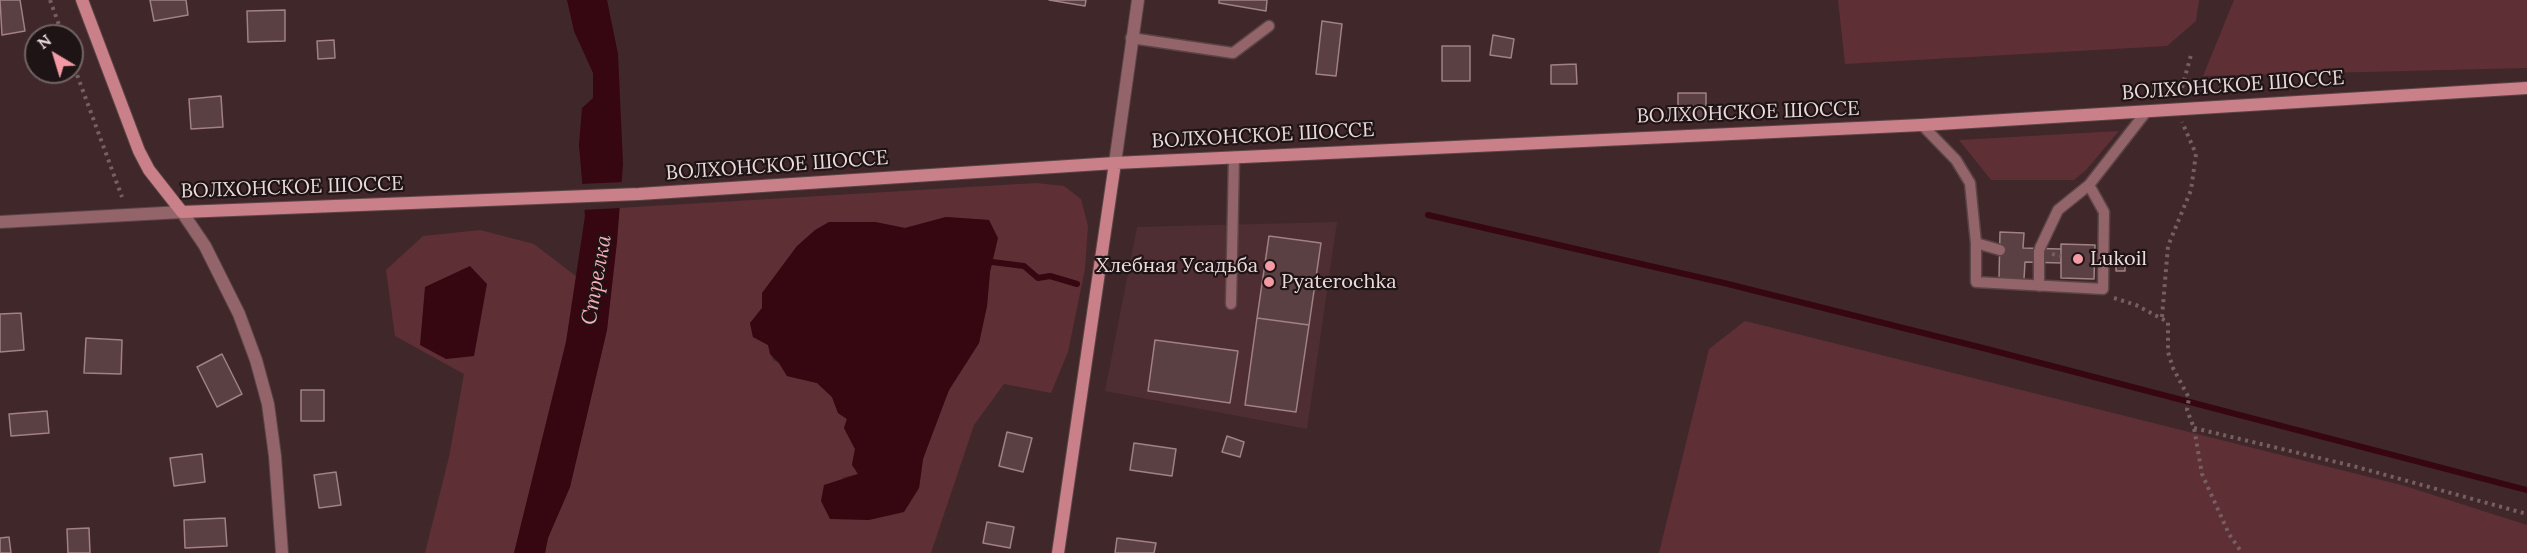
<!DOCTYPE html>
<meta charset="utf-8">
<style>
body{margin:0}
#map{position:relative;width:2527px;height:553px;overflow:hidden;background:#40272a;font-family:Lora,serif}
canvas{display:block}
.north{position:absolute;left:24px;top:24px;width:60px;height:60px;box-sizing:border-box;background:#1f1415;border:2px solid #716364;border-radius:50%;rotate:322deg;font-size:16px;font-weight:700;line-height:24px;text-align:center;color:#ebdadb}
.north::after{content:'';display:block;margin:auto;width:21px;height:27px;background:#f49aa5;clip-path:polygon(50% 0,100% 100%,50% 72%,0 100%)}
</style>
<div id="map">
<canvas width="2527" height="553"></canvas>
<div class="north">N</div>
</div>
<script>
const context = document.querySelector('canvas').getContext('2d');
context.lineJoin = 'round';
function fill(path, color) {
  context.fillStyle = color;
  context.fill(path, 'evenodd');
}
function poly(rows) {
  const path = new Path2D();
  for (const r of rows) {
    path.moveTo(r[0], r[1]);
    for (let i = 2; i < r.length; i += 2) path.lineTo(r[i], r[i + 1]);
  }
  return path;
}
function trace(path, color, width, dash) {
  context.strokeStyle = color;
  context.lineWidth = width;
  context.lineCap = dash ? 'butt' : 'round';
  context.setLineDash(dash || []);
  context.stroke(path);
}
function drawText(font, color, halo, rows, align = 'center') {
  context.font = font + ' Lora,serif';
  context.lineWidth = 4.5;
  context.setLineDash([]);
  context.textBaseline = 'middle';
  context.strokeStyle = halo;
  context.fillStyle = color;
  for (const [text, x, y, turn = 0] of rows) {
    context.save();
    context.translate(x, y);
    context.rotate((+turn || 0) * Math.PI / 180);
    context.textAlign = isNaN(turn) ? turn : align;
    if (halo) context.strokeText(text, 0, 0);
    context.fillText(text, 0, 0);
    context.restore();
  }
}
fill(poly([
 [1337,222,1307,429,1105,391,1137,227]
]), '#4e2e32');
fill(poly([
 [1838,0,2199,0,2196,21,2167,46,1845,64],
 [2234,0,2527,0,2527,68,2203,76],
 [2119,131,2086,170,2074,180,1991,180,1959,140],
 [1036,183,1064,186,1081,199,1088,226,1085,269,1068,352,1051,393,1004,384,974,425,931,553,545,553,548,538,570,487,607,330,619,208],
 [946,217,989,220,997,238,990,272,987,306,979,343,949,390,935,424,923,459,919,488,841,478,858,474,852,464,855,449,844,428,847,419,838,413,832,397,817,383,787,376,779,363,773,360,768,345,753,337,750,323,762,308,763,293,797,246,875,222,905,228],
 [480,230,534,244,577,277,566,342,514,553,425,553,449,457,464,374,395,336,386,270,423,236],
 [1745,321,2405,486,2527,525,2527,553,1659,553,1709,349]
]), '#5f2f36');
fill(poly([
 [567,0,607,0,618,54,623,164,617,242,607,330,570,487,548,538,545,553,514,553,566,342,585,216,579,145,582,108,593,98,593,73,574,31],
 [946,217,989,220,998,238,990,272,987,306,979,343,949,390,923,459,919,488,904,512,869,520,830,519,821,501,824,485,858,474,852,465,855,449,844,428,847,419,838,413,832,397,817,383,787,376,779,363,770,354,768,345,753,337,750,323,762,308,762,293,797,246,815,230,829,222,875,222,905,228],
 [470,266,487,284,474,356,446,359,420,345,425,287]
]), '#360611');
fill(poly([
 [624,182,622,208,582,210,580,184]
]), '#40272a');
trace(poly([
 [1428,215,1724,283,1983,348,2527,490],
 [992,262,1024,266,1038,278,1050,276,1077,284]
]), '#360611', 6);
const building = poly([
 [0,0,20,0,25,31,2,35,0,0],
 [150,0,186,0,188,15,154,21,150,0],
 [1049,0,1086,0,1085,6,1049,0],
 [1219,0,1267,0,1266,11,1219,3,1219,0],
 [285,10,285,41,248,42,247,11,285,10],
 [1322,21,1342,24,1336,76,1316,74,1322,21],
 [1493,35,1514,39,1511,58,1490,55,1493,35],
 [334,40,335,58,318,59,317,41,334,40],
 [1442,46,1470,46,1470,81,1442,81,1442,46],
 [1576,64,1577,84,1551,84,1551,65,1576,64],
 [1678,93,1706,93,1706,120,1678,120,1678,93],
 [221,96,223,127,191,129,189,99,221,96],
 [2000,232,2024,233,2023,248,2061,249,2061,263,2025,262,2024,279,1999,279,2000,232],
 [1269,236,1321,243,1309,325,1257,318,1269,236],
 [2061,244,2095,245,2094,279,2061,278,2061,244],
 [2116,259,2125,259,2125,271,2116,271,2116,259],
 [21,313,24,350,0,352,0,314,21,313],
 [1257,318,1309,325,1296,412,1245,405,1257,318],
 [86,338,122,340,121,374,84,373,86,338],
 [1155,340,1238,351,1230,403,1148,391,1155,340],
 [222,354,242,394,217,407,197,367,222,354],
 [301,390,324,390,324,421,301,421,301,390],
 [47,411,49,433,11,436,9,414,47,411],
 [1007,432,1032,438,1023,472,999,466,1007,432],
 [1227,436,1244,442,1240,457,1222,452,1227,436],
 [1134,443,1176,449,1172,476,1130,470,1134,443],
 [202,454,205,482,174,486,170,458,202,454],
 [336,472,341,505,319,508,314,475,336,472],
 [225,518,227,546,185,548,184,520,225,518],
 [987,522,1014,527,1010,548,983,543,987,522],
 [89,528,90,553,68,553,67,529,89,528],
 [9,537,11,553,0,553,0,538,9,537],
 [1117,538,1156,543,1154,553,1115,553,1117,538]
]);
fill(building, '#5b4043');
trace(building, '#a08184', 1.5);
const service = poly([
 [1131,38,1233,53,1269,26],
 [1922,125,1956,160,1970,183,1976,243,2000,250],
 [1976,243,1976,282,2103,289,2104,212,2089,185],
 [2040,248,2058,210,2089,185,2146,112],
 [2039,286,2039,251],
 [1231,304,1234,157]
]);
const minor = poly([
 [1115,163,1138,0],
 [182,212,205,246,239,314,256,360,268,404,275,456,282,553]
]);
const tertiary = poly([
 [0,222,182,212]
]);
const secondary = poly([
 [82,0,139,151,149,170,182,212,639,194,1115,163,1922,125,2527,88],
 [1058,553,1115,163]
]);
trace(service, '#5b4446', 13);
trace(minor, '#5b4446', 14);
trace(tertiary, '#5b4446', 14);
trace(secondary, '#5b4446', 14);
trace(poly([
 [50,0,63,36],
 [72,61,122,197],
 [2180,95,2191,55],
 [2052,254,2061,256],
 [2114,298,2136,305,2168,322,2168,352,2173,368,2189,398,2187,410,2194,428,2202,474,2229,534,2242,553],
 [2162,317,2168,246,2191,190,2196,154,2182,122],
 [2194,428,2353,466,2527,514]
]), '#765f62', 4, [3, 4.5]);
trace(service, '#936469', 10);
trace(minor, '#936469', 12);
trace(tertiary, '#936469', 12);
trace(secondary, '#ca8089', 12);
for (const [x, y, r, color] of [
 [2078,259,6,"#f49aa5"],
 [1270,266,6,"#f49aa5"],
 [1269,282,6,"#f49aa5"]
]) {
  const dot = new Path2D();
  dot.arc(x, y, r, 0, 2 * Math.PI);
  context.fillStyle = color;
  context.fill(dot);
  trace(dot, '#1f1415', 2);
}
drawText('20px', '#ebdadb', '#1f1415', [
 ["ВОЛХОНСКОЕ ШОССЕ",2233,86,-4],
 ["ВОЛХОНСКОЕ ШОССЕ",1748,113,-2],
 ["ВОЛХОНСКОЕ ШОССЕ",1263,136,-3],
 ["ВОЛХОНСКОЕ ШОССЕ",777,166,-4],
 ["ВОЛХОНСКОЕ ШОССЕ",292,188,-2]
]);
drawText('20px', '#ebdadb', '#1f1415', [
 ["Lukoil",2090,259],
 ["Хлебная Усадьба",1258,266,"right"],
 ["Pyaterochka",1281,282]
], 'left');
drawText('italic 21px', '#f6aeb6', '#1f1415', [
 ["Стрелка",597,280,-80]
]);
</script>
